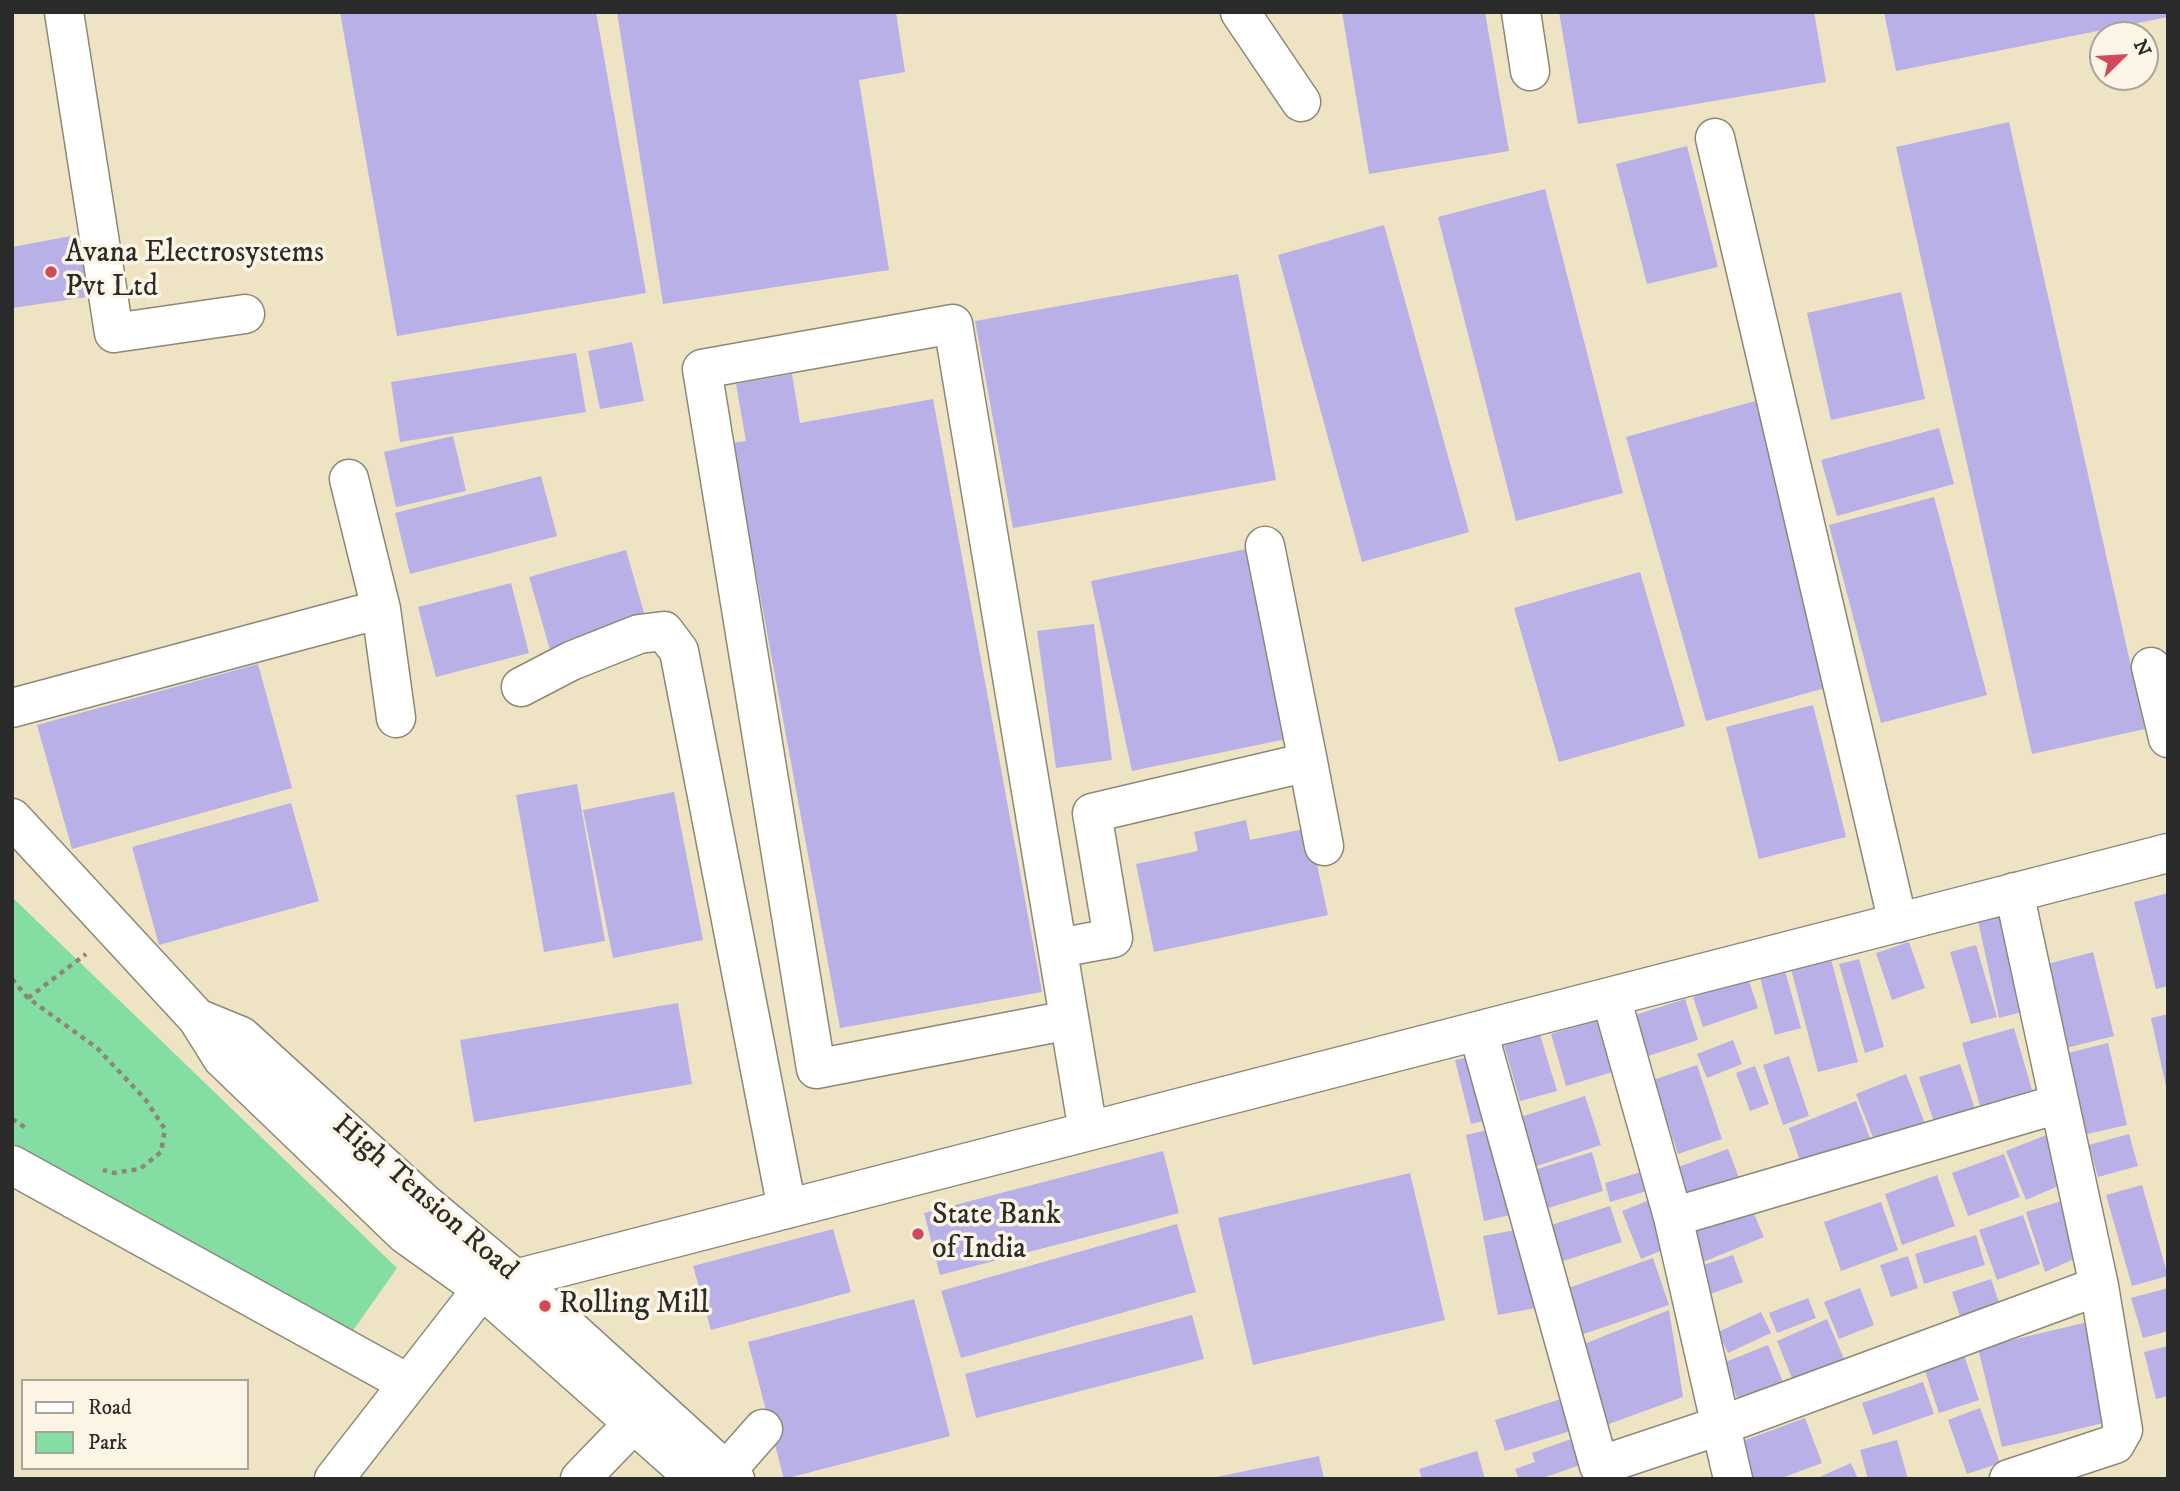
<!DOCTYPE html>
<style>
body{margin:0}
#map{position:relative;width:2180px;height:1491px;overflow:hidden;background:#eee4c4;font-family:"IM FELL DW Pica",serif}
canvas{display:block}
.frame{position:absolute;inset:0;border:14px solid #2b2b2b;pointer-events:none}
.legend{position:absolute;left:21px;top:1379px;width:228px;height:91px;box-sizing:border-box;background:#fcf5e5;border:2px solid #a8a49b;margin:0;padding:9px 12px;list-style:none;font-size:21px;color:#2b2b2b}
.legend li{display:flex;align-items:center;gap:14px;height:35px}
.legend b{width:35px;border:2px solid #a8a49b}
.north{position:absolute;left:2089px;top:21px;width:70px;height:70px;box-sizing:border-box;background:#fcf5e5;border:2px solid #a8a49b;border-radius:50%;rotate:66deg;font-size:19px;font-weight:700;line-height:28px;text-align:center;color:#2b2b2b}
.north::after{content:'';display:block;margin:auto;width:24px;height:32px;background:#d1495b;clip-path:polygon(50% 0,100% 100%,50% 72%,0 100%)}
</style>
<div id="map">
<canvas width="2180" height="1491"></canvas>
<div class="frame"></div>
<ul class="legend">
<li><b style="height:9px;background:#fff"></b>Road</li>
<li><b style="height:19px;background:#84dda2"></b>Park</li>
</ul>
<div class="north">N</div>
</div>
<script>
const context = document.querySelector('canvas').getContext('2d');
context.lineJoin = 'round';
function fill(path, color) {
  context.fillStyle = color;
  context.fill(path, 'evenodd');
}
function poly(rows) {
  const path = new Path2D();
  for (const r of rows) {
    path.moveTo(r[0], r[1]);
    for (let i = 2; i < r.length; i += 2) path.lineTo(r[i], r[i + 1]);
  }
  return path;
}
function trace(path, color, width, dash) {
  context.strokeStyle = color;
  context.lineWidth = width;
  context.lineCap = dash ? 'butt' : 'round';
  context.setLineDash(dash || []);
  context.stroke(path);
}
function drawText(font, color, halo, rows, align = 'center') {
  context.font = font + ' "IM FELL DW Pica",serif';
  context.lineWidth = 7;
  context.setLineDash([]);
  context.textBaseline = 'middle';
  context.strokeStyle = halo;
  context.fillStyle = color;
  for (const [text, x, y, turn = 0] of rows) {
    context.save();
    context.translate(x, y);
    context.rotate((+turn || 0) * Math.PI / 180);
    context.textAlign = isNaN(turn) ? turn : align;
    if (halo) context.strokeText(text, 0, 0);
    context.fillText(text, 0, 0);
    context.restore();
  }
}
fill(poly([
 [12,897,397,1268,352,1332,12,1143]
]), '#84dda2');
fill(poly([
 [340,12,596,12,646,293,397,336],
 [617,12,896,12,905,72,859,80,889,270,663,304],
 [1342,12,1485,12,1509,151,1369,174],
 [1559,12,1814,12,1826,82,1578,124],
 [1884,12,2168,12,2168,17,1896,71],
 [2009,122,2145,729,2032,754,1896,147],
 [1687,146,1718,267,1647,284,1616,164],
 [1545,189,1623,493,1516,521,1438,217],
 [1384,225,1469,532,1362,562,1278,255],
 [82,234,94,296,12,308,12,247],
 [1238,274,1276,480,1013,528,975,321],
 [1901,292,1925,399,1831,420,1807,313],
 [632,342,644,401,600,409,588,351],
 [576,353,586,412,400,442,391,382],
 [792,374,800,423,933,399,1042,992,840,1028,732,443,746,441,736,384],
 [1755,401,1836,685,1706,721,1626,437],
 [1939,428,1954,484,1837,516,1821,460],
 [453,436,466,491,396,507,384,452],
 [541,476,557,536,410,574,395,513],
 [1934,497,1987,695,1881,723,1829,525],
 [1256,547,1296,737,1132,771,1091,581],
 [626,550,647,623,550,650,529,577],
 [1640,572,1685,726,1559,762,1514,608],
 [511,583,529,653,436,677,418,607],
 [1094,624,1112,760,1056,768,1037,631],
 [258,664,292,788,72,849,37,725],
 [1813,705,1846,837,1759,859,1726,727],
 [577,784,605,941,544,952,516,795],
 [674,792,703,940,613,958,583,810],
 [291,803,319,901,159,945,132,847],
 [1246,820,1250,840,1309,828,1328,915,1154,952,1136,864,1198,851,1194,832],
 [2168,893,2168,986,2156,989,2134,902],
 [2007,910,2025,1011,1999,1018,1977,916],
 [1909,942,1925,988,1892,1000,1876,953],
 [1976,945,1997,1017,1971,1024,1950,952],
 [2093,952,2114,1036,2058,1050,2036,967],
 [1831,959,1858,1062,1818,1072,1791,969],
 [1859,959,1884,1047,1865,1053,1839,964],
 [1785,971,1801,1028,1775,1035,1760,978],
 [1748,978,1758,1008,1703,1027,1693,997],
 [1685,999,1698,1040,1648,1056,1635,1015],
 [678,1003,692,1084,474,1122,460,1040],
 [2168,1014,2168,1091,2167,1091,2151,1018],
 [1607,1017,1623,1069,1566,1086,1551,1034],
 [1538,1028,1557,1091,1520,1101,1502,1038],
 [2014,1028,2032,1090,1980,1106,1962,1043],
 [1733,1040,1742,1064,1707,1078,1697,1054],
 [2108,1043,2127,1125,2083,1135,2064,1054],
 [1477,1055,1492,1119,1471,1124,1455,1060],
 [1789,1056,1809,1116,1783,1125,1763,1065],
 [1960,1064,1975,1109,1934,1122,1919,1077],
 [1697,1065,1722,1139,1678,1154,1653,1080],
 [1755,1066,1769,1104,1750,1111,1736,1073],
 [1906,1074,1926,1126,1876,1145,1856,1094],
 [1585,1096,1601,1145,1531,1168,1515,1119],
 [1856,1101,1873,1146,1804,1173,1789,1128],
 [1496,1128,1514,1214,1484,1221,1466,1135],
 [2054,1132,2070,1181,2026,1200,2006,1151],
 [2129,1134,2138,1166,2098,1177,2089,1145],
 [1728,1149,1741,1183,1682,1205,1670,1170],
 [1163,1151,1179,1213,940,1275,924,1213],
 [1592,1152,1603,1191,1542,1210,1531,1171],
 [2004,1154,2020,1197,1968,1216,1952,1173],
 [1654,1168,1660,1187,1610,1202,1605,1183],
 [1410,1173,1445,1320,1253,1365,1218,1218],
 [1937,1175,1955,1226,1902,1245,1885,1194],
 [2142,1185,2168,1276,2132,1286,2106,1195],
 [1660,1196,1675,1245,1641,1259,1622,1211],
 [2071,1198,2083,1255,2045,1272,2026,1212],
 [1748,1200,1764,1237,1703,1262,1688,1225],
 [1881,1202,1898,1250,1841,1271,1824,1222],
 [1610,1206,1622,1242,1554,1264,1542,1228],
 [2023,1215,2040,1264,1997,1280,1979,1230],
 [1177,1224,1196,1292,961,1358,941,1291],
 [833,1229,851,1292,711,1330,693,1266],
 [1521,1229,1536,1308,1498,1315,1483,1236],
 [1976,1235,1985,1265,1924,1284,1915,1254],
 [1733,1255,1743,1282,1705,1296,1695,1268],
 [1908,1256,1918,1288,1891,1297,1880,1265],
 [1653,1258,1669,1305,1572,1338,1557,1292],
 [1991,1279,2003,1314,1964,1328,1952,1292],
 [1860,1288,1874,1325,1839,1339,1824,1302],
 [2168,1288,2168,1331,2143,1338,2131,1298],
 [1808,1298,1816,1318,1777,1333,1769,1313],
 [914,1299,950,1436,784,1479,748,1342],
 [1669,1310,1683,1397,1606,1425,1574,1348],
 [1761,1312,1771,1333,1728,1353,1718,1332],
 [1192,1315,1204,1359,976,1418,965,1374],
 [1827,1319,1847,1366,1796,1388,1777,1341],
 [2088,1322,2112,1421,2002,1447,1978,1348],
 [1768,1345,1787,1392,1742,1410,1723,1363],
 [2168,1346,2168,1396,2156,1399,2144,1352],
 [1962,1349,1979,1400,1939,1413,1922,1362],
 [1923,1382,1934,1414,1873,1435,1862,1403],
 [1564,1398,1574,1430,1505,1451,1495,1420],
 [1980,1408,2000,1463,1967,1474,1948,1420],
 [1805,1418,1822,1463,1779,1479,1750,1479,1737,1443],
 [1571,1439,1580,1465,1540,1479,1519,1479,1515,1469,1535,1462,1532,1453],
 [1897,1440,1908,1479,1868,1479,1860,1450],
 [1477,1451,1485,1479,1422,1479,1419,1469],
 [1319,1456,1324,1479,1211,1479,1211,1478],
 [1851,1463,1858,1479,1815,1479]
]), '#b9b0e8');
const minor = poly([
 [64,12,114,333,245,314],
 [1240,12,1301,102],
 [1521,12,1530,71],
 [1715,138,1898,923],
 [381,609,396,718],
 [2151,667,2168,738],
 [521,687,571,661,639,634,664,631,679,651,787,1209],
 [12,708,381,609,349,479],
 [1308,762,1324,846],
 [1058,948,1113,938,1092,813,1308,762,1265,546],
 [1611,997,1673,1217,1733,1479],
 [1069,1020,816,1069,702,369,953,324,1088,1131],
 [1478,1031,1599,1466,1722,1425,2099,1286,2014,892],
 [12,1165,407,1383],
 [1673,1217,2058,1104],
 [515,1279,2168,853],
 [726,1471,763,1429],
 [334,1479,482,1289],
 [580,1479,633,1424],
 [2009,1479,2115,1444,2123,1430,2099,1286]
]);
const major = poly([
 [12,818,197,1018,222,1058,405,1234,482,1289,696,1479],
 [197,1018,241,1036,423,1202,515,1279,735,1479]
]);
trace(minor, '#8c8878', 41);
trace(major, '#8c8878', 41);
trace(poly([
 [12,979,28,998,97,1048,145,1099,165,1129,161,1152,140,1169,114,1173,103,1170],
 [28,998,86,954],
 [12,1119,26,1128]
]), '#8c8878', 4.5, [5, 5]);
trace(minor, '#fff', 38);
trace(major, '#fff', 38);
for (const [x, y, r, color] of [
 [51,272,7,"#d1495b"],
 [918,1234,7,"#d1495b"],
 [545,1306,7,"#d1495b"]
]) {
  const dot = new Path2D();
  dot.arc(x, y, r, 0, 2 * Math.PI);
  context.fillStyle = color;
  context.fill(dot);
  trace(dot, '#fcf5e5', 2.5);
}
drawText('30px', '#2b2b2b', '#fcf5e5', [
 ["Avana Electrosystems",65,255],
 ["Pvt Ltd",65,289],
 ["State Bank",932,1217],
 ["of India",932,1251],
 ["Rolling Mill",559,1306]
], 'left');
drawText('30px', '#2b2b2b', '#fcf5e5', [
 ["High Tension Road",424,1199,41]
]);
</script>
